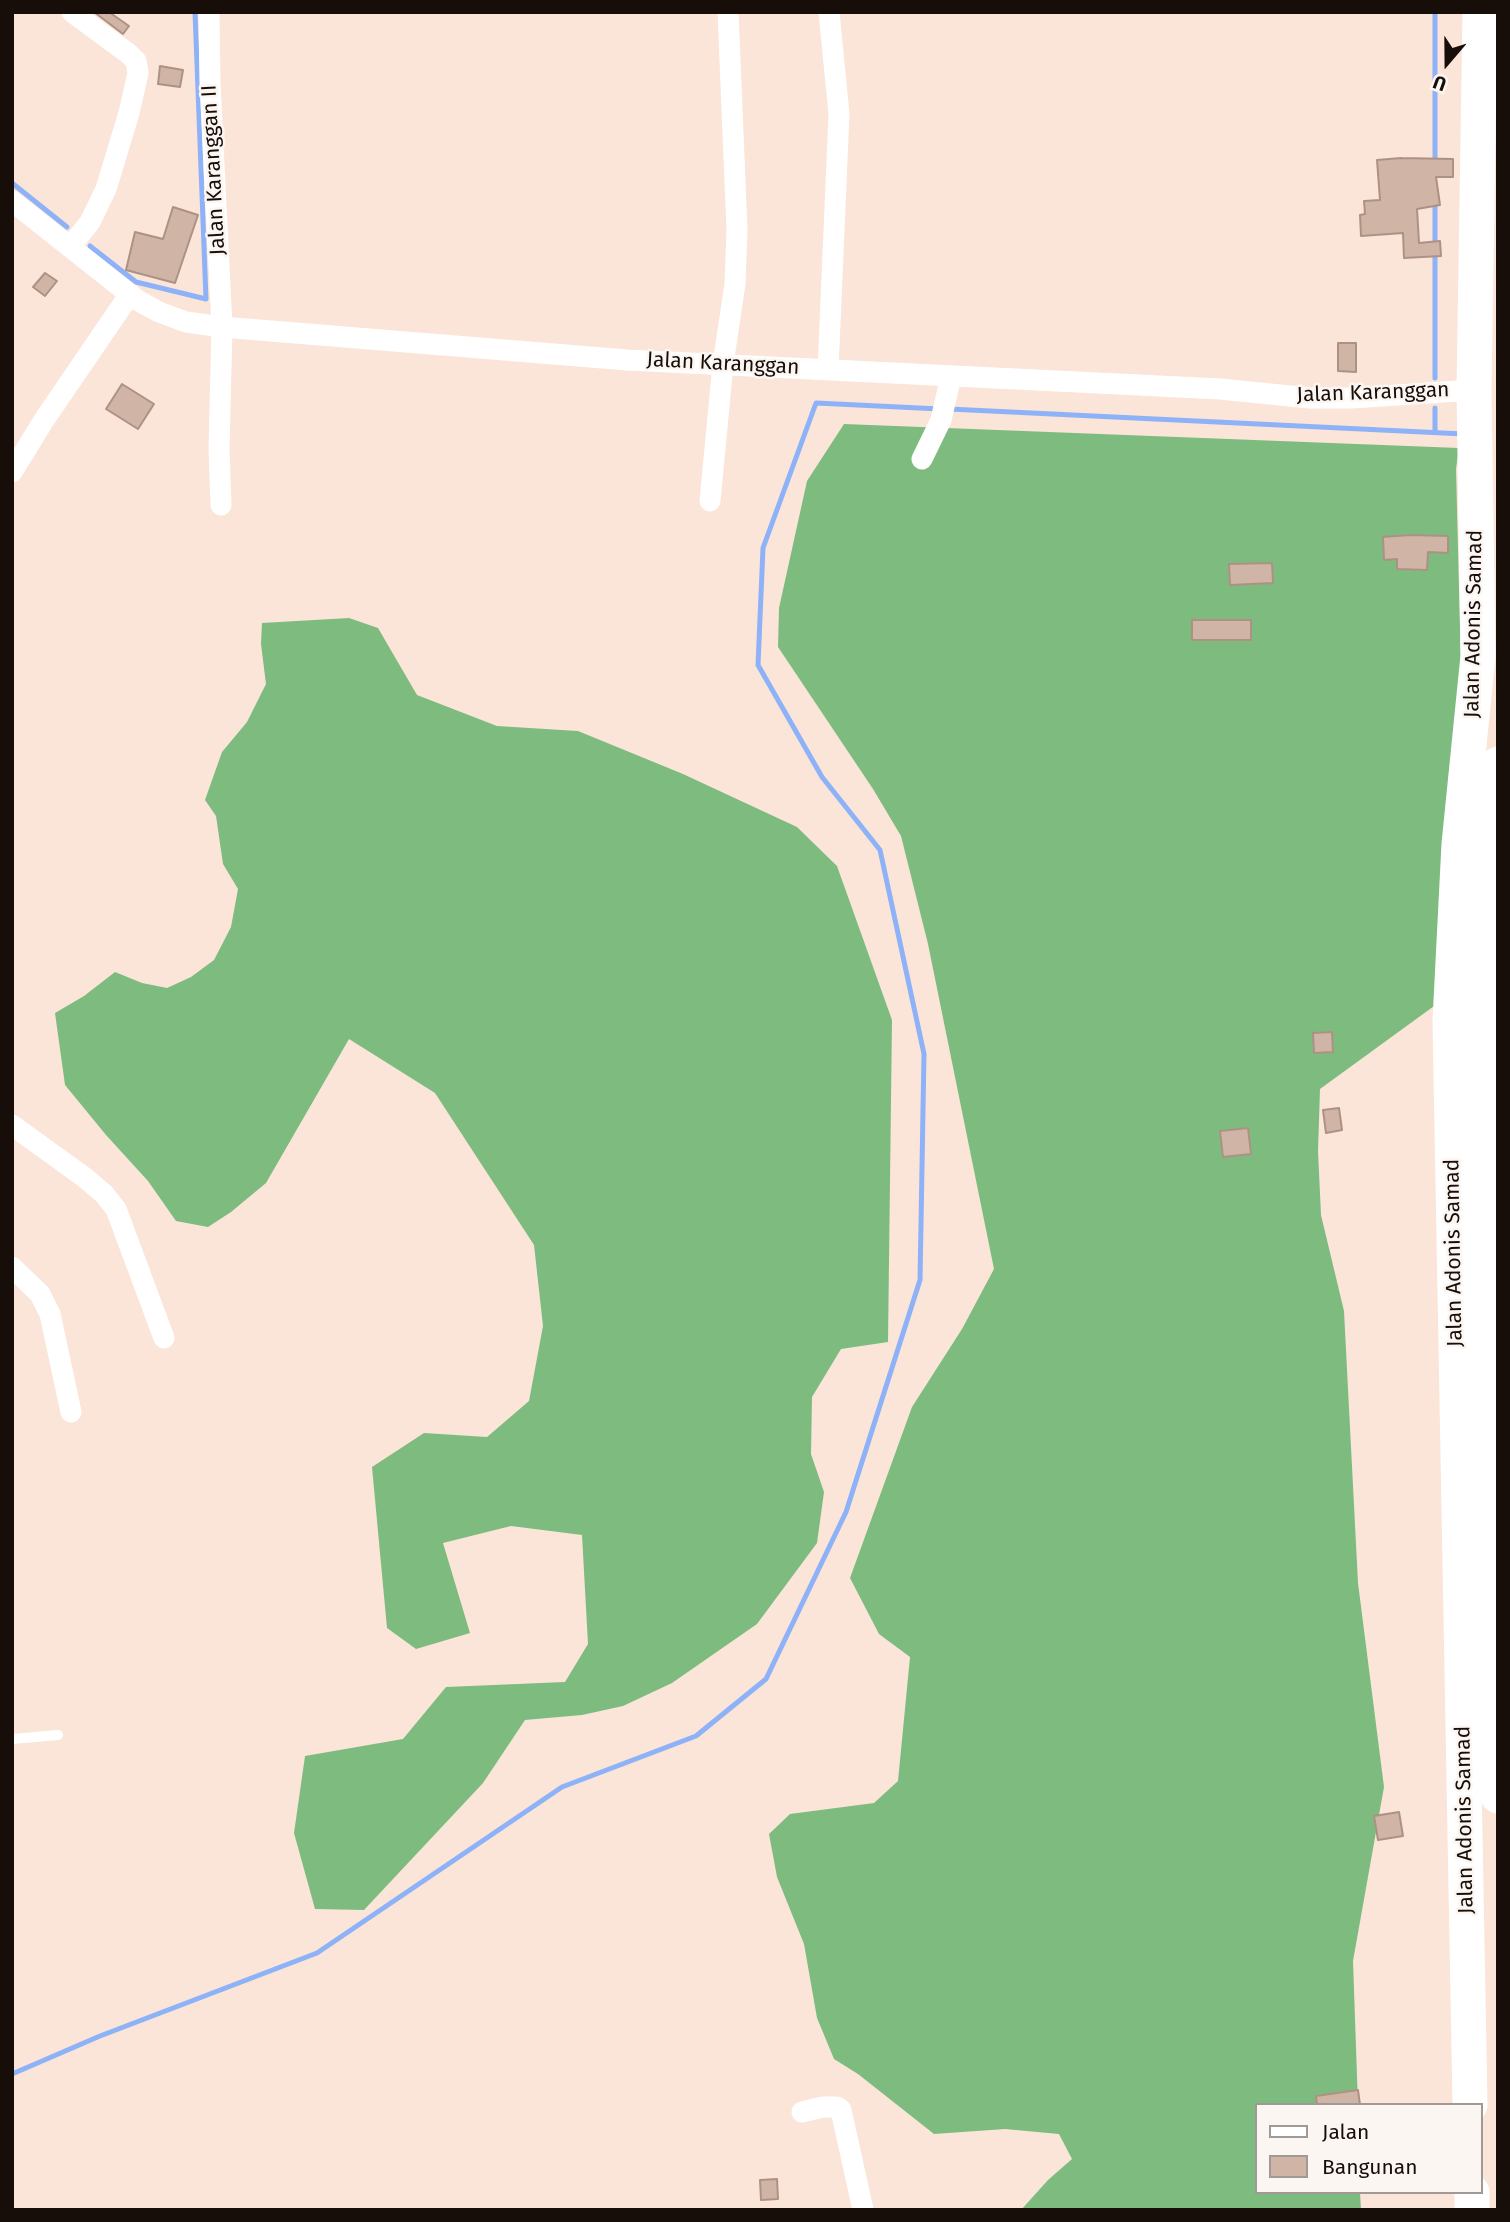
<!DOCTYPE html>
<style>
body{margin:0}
#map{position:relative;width:1510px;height:2222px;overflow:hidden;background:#fbe5d8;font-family:"Fira Sans",sans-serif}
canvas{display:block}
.frame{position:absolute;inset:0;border:14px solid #180e09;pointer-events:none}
.legend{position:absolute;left:1255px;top:2103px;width:228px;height:91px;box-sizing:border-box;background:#fcf6f2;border:2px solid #a19995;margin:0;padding:9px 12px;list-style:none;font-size:21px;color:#180e09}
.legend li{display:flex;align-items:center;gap:14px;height:35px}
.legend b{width:35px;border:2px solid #a19995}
.north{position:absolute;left:1412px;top:28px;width:70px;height:70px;-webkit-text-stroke:5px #fcf6f2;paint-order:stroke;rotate:200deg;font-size:19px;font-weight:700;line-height:28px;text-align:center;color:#180e09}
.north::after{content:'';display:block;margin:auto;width:24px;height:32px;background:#180e09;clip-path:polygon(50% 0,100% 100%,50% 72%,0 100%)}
</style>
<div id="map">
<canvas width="1510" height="2222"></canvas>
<div class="frame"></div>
<ul class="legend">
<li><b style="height:9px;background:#fff"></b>Jalan</li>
<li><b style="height:19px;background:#d0b5a6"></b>Bangunan</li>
</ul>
<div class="north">U</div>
</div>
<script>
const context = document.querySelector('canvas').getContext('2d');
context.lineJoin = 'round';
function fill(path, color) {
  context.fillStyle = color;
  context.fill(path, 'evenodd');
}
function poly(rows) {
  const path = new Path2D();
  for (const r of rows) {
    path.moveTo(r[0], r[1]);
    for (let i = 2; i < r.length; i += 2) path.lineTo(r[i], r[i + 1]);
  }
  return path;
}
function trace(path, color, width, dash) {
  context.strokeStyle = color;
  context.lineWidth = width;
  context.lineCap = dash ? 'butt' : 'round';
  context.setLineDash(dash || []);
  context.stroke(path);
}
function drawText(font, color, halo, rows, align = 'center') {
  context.font = font + ' "Fira Sans",sans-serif';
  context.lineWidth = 5;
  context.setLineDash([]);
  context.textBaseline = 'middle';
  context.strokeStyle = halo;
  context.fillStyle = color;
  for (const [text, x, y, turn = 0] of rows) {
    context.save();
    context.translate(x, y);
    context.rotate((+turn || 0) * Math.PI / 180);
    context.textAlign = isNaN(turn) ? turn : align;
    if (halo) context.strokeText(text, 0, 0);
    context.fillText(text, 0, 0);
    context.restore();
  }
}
fill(poly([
 [844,424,1459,448,1456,469,1462,707,1441,1001,1320,1089,1318,1151,1321,1215,1344,1311,1358,1583,1384,1787,1353,1961,1358,2105,1256,2105,1256,2192,1360,2192,1361,2210,1021,2210,1048,2180,1072,2159,1059,2134,1005,2129,934,2134,858,2074,834,2059,817,2018,804,1944,777,1877,769,1834,790,1814,874,1803,898,1781,910,1657,879,1634,850,1578,912,1407,962,1329,994,1269,928,944,901,836,873,789,778,647,779,608,807,481],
 [349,618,378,628,417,695,497,726,578,731,683,774,797,827,837,866,892,1020,888,1342,841,1349,812,1397,811,1454,824,1492,817,1543,757,1624,672,1683,623,1706,582,1715,525,1720,483,1783,364,1910,315,1909,294,1833,305,1756,403,1739,446,1687,565,1682,588,1644,582,1535,511,1526,443,1543,470,1633,416,1649,387,1628,372,1467,424,1433,487,1437,529,1401,543,1326,534,1245,435,1093,349,1039,266,1183,231,1212,208,1227,176,1221,148,1181,106,1135,65,1085,55,1013,84,996,115,972,142,983,167,988,191,977,214,960,231,927,238,889,223,864,216,816,205,800,222,752,247,722,266,684,261,644,262,623]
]), '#7ebb7f');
trace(poly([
 [1435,12,1435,163],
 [12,183,67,227],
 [1435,201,1435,378],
 [90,246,136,282,206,299,195,12],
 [949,409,1464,434],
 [1435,433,1435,408],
 [12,2074,100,2036,317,1953,562,1787,696,1736,766,1679,846,1512,920,1280,924,1054,880,850,822,777,758,665,763,548,816,403,940,409]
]), '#8eb2f7', 5);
const building = poly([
 [94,12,109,12,129,26,123,34,94,12],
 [160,66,183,70,180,87,158,84,160,66],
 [1401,158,1453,159,1453,177,1436,177,1440,205,1417,209,1419,243,1440,241,1441,256,1404,258,1403,233,1361,236,1360,215,1365,214,1364,201,1380,200,1377,160,1401,158],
 [173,207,198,215,175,283,126,270,135,232,163,239,173,207],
 [45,273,57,281,45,296,33,287,45,273],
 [1338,343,1356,343,1356,372,1338,371,1338,343],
 [122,384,154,404,138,429,106,409,122,384],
 [1410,535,1448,536,1448,553,1428,552,1427,570,1397,569,1397,559,1384,560,1383,537,1410,535],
 [1272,563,1273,583,1230,585,1229,564,1272,563],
 [1192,620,1251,620,1251,640,1192,640,1192,620],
 [1332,1032,1333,1052,1314,1053,1313,1033,1332,1032],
 [1339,1108,1342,1130,1326,1133,1323,1110,1339,1108],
 [1248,1128,1251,1154,1223,1157,1220,1131,1248,1128],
 [1399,1812,1403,1836,1378,1840,1374,1816,1399,1812],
 [1358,2090,1360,2105,1317,2105,1316,2096,1358,2090],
 [777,2179,778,2199,761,2200,760,2180,777,2179]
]);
fill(building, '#d0b5a6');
trace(building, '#ad9284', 2);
trace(poly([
 [12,1739,58,1735]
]), '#fff', 10);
trace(poly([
 [209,12,210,84,222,327,219,449,221,505],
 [12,201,137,300,159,312,186,322,222,327,627,360,1220,389,1310,398,1352,398,1474,390],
 [70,247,90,222,106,189,129,113,138,73,136,61,129,54,72,12],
 [828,370,839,114,829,12],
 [922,459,941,420,951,376],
 [12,472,44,420,130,294],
 [710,501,723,364,735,284,737,230,728,12],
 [12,1125,84,1177,104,1194,116,1209,164,1338],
 [12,1267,40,1294,50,1314,71,1412],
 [802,2112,823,2107,837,2107,841,2110,863,2210]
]), '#fff', 21);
trace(poly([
 [1498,764,1488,847,1483,994,1498,1796],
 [1470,2105,1450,1021,1459,844,1478,656,1474,390,1480,12],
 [1472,2192,1472,2210]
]), '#fff', 35);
drawText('21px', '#180e09', '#fcf6f2', [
 ["Jalan Karanggan II",214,170,-93],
 ["Jalan Karanggan",723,364,3],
 ["Jalan Karanggan",1373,393,-2],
 ["Jalan Adonis Samad",1474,624,-89],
 ["Jalan Adonis Samad",1454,1253,-91],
 ["Jalan Adonis Samad",1465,1820,-91]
]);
</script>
